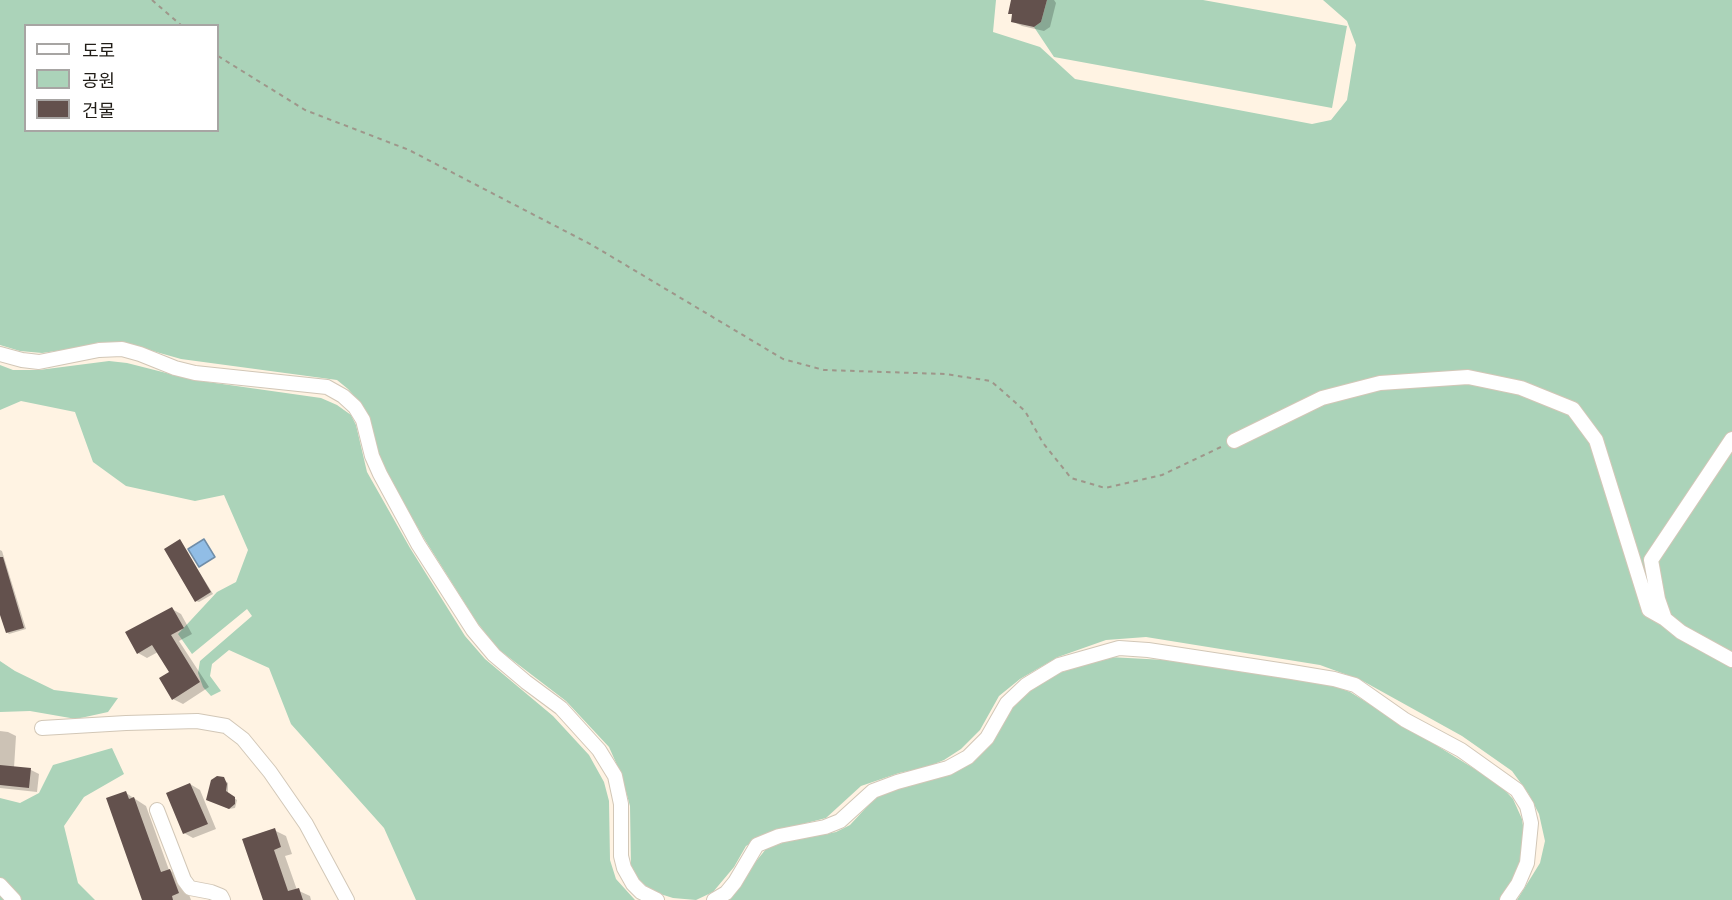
<!DOCTYPE html>
<meta charset="utf-8">
<style>
body{margin:0}
#map{position:relative;width:1732px;height:900px;overflow:hidden;background:#fff3e3;font-family:"Libre Baskerville","Noto Sans KR",serif}
canvas{display:block}
.legend{position:absolute;left:24px;top:24px;width:195px;height:108px;box-sizing:border-box;background:#fff;border:2px solid #a7a5a3;margin:0;padding:8px 10px;list-style:none;font-size:18px;color:#221e18}
.legend li{display:flex;align-items:center;gap:12px;height:30px}
.legend b{width:30px;border:2px solid #a7a5a3}
</style>
<div id="map">
<canvas width="1732" height="900"></canvas>
<ul class="legend">
<li><b style="height:8px;background:#fff"></b>도로</li>
<li><b style="height:16px;background:#abd3b9"></b>공원</li>
<li><b style="height:16px;background:#63514d"></b>건물</li>
</ul>
</div>
<script>
const context = document.querySelector('canvas').getContext('2d');
context.lineJoin = 'round';
function fill(path, color) {
  context.fillStyle = color;
  context.fill(path, 'evenodd');
}
function poly(rows) {
  const path = new Path2D();
  for (const r of rows) {
    path.moveTo(r[0], r[1]);
    for (let i = 2; i < r.length; i += 2) path.lineTo(r[i], r[i + 1]);
  }
  return path;
}
function trace(path, color, width, dash) {
  context.strokeStyle = color;
  context.lineWidth = width;
  context.lineCap = dash ? 'butt' : 'round';
  context.setLineDash(dash || []);
  context.stroke(path);
}
fill(poly([
 [0,0,996,0,993,32,1040,47,1075,79,1312,124,1331,120,1347,100,1356,45,1347,21,1323,0,1732,0,1732,900,1517,900,1540,863,1545,841,1539,814,1528,793,1512,771,1462,736,1361,680,1320,665,1146,637,1106,640,1058,657,1020,679,999,696,980,730,961,749,944,760,927,767,899,773,861,786,826,818,767,833,746,846,734,867,713,892,696,900,673,898,654,892,637,879,631,869,630,806,621,774,609,747,566,701,498,649,476,621,425,540,380,463,362,405,348,389,337,380,181,359,121,342,100,342,77,348,42,353,20,351,0,345],
 [26,26,218,26,218,130,26,130],
 [1047,0,1203,0,1347,26,1332,108,1054,57,1034,27,1041,22],
 [109,361,127,363,194,380,321,398,337,405,351,415,356,425,367,472,410,548,465,636,485,659,553,716,589,755,604,782,609,801,610,860,616,879,635,900,416,900,384,828,291,724,269,668,229,650,212,664,210,676,221,691,211,696,203,687,198,673,200,661,252,616,247,609,192,654,178,634,217,592,236,582,248,550,224,495,195,501,126,486,93,462,75,412,21,401,0,410,0,365,13,370,39,370],
 [1109,657,1184,661,1337,687,1350,692,1499,784,1513,799,1522,819,1525,839,1522,859,1514,881,1499,900,725,900,766,849,785,842,836,832,850,825,875,798,894,788,932,779,958,770,974,761,993,740,1011,709,1026,693,1056,674],
 [0,661,15,671,54,690,118,698,108,712,76,719,30,711,0,712],
 [112,748,124,774,84,797,64,826,78,883,95,900,0,900,0,798,20,803,39,793,53,765]
]), '#abd3b9');
const water = poly([
 [204,539,215,557,199,567,188,549,204,539]
]);
fill(water, '#91bde6');
trace(water, '#708da8', 1.5);
fill(poly([
 [1013,0,1054,0,1056,3,1050,27,1044,31,1022,26,1012,21,1014,15,1010,13],
 [180,541,213,594,199,602,196,601],
 [0,550,2,551,26,629,9,634,7,632,0,609],
 [172,609,181,614,192,634,179,641,209,687,183,704,173,699,171,672,158,652,147,658,138,653],
 [0,731,8,732,16,736,14,768,31,770,39,774,37,792,0,788],
 [220,777,228,783,228,794,237,800,235,808,229,809,208,799],
 [190,784,200,790,216,829,193,838,184,833],
 [126,793,146,806,169,870,183,878,191,900,143,900],
 [274,830,286,836,292,854,285,856,297,890,310,896,311,900,265,900]
]), '#0003');
fill(poly([
 [1011,0,1047,0,1041,22,1034,27,1011,22,1012,14,1008,14],
 [180,539,211,592,195,602,164,549],
 [0,557,3,557,24,628,6,633,0,615],
 [172,607,184,628,171,635,200,682,172,700,159,678,169,672,152,645,137,654,125,632],
 [0,765,31,768,29,788,0,785],
 [217,776,224,777,227,784,226,791,235,797,235,804,229,809,206,800,211,780],
 [190,783,208,824,183,834,166,793],
 [126,791,129,799,134,797,161,872,170,869,179,893,172,896,173,900,142,900,106,798],
 [275,828,281,847,274,850,288,891,299,888,303,900,263,900,242,839]
]), '#63514d');
const minor = poly([
 [0,354,22,360,39,362,99,350,122,349,140,354,175,368,195,373,327,387,343,396,355,407,363,420,372,456,380,474,418,544,473,630,494,655,526,682,561,708,599,750,615,776,621,804,621,856,624,868,633,884,641,892,657,900],
 [1234,441,1322,398,1380,383,1468,377,1521,388,1573,409,1596,440,1649,610,1665,619,1681,632,1732,660],
 [1665,619,1658,599,1651,560,1732,439],
 [42,728,126,723,197,721,226,726,243,739,270,772,306,824,347,900],
 [157,810,184,880,190,888,211,892,221,896,223,900],
 [0,885,14,900],
 [714,900,726,893,735,882,757,845,779,836,825,827,840,821,873,791,897,782,948,768,968,757,987,738,1007,703,1026,685,1059,665,1119,648,1148,650,1292,672,1334,679,1355,685,1405,720,1461,750,1517,790,1527,806,1531,823,1527,863,1518,884,1507,900]
]);
trace(minor, '#d2c7b7', 16);
trace(poly([
 [152,0,182,26],
 [218,56,305,110,409,150,592,245,783,359,824,370,945,374,991,381,1025,411,1043,443,1071,478,1105,488,1162,475,1223,446]
]), '#9e968a', 2, [4.5, 4.5]);
trace(minor, '#fff', 14);
</script>
